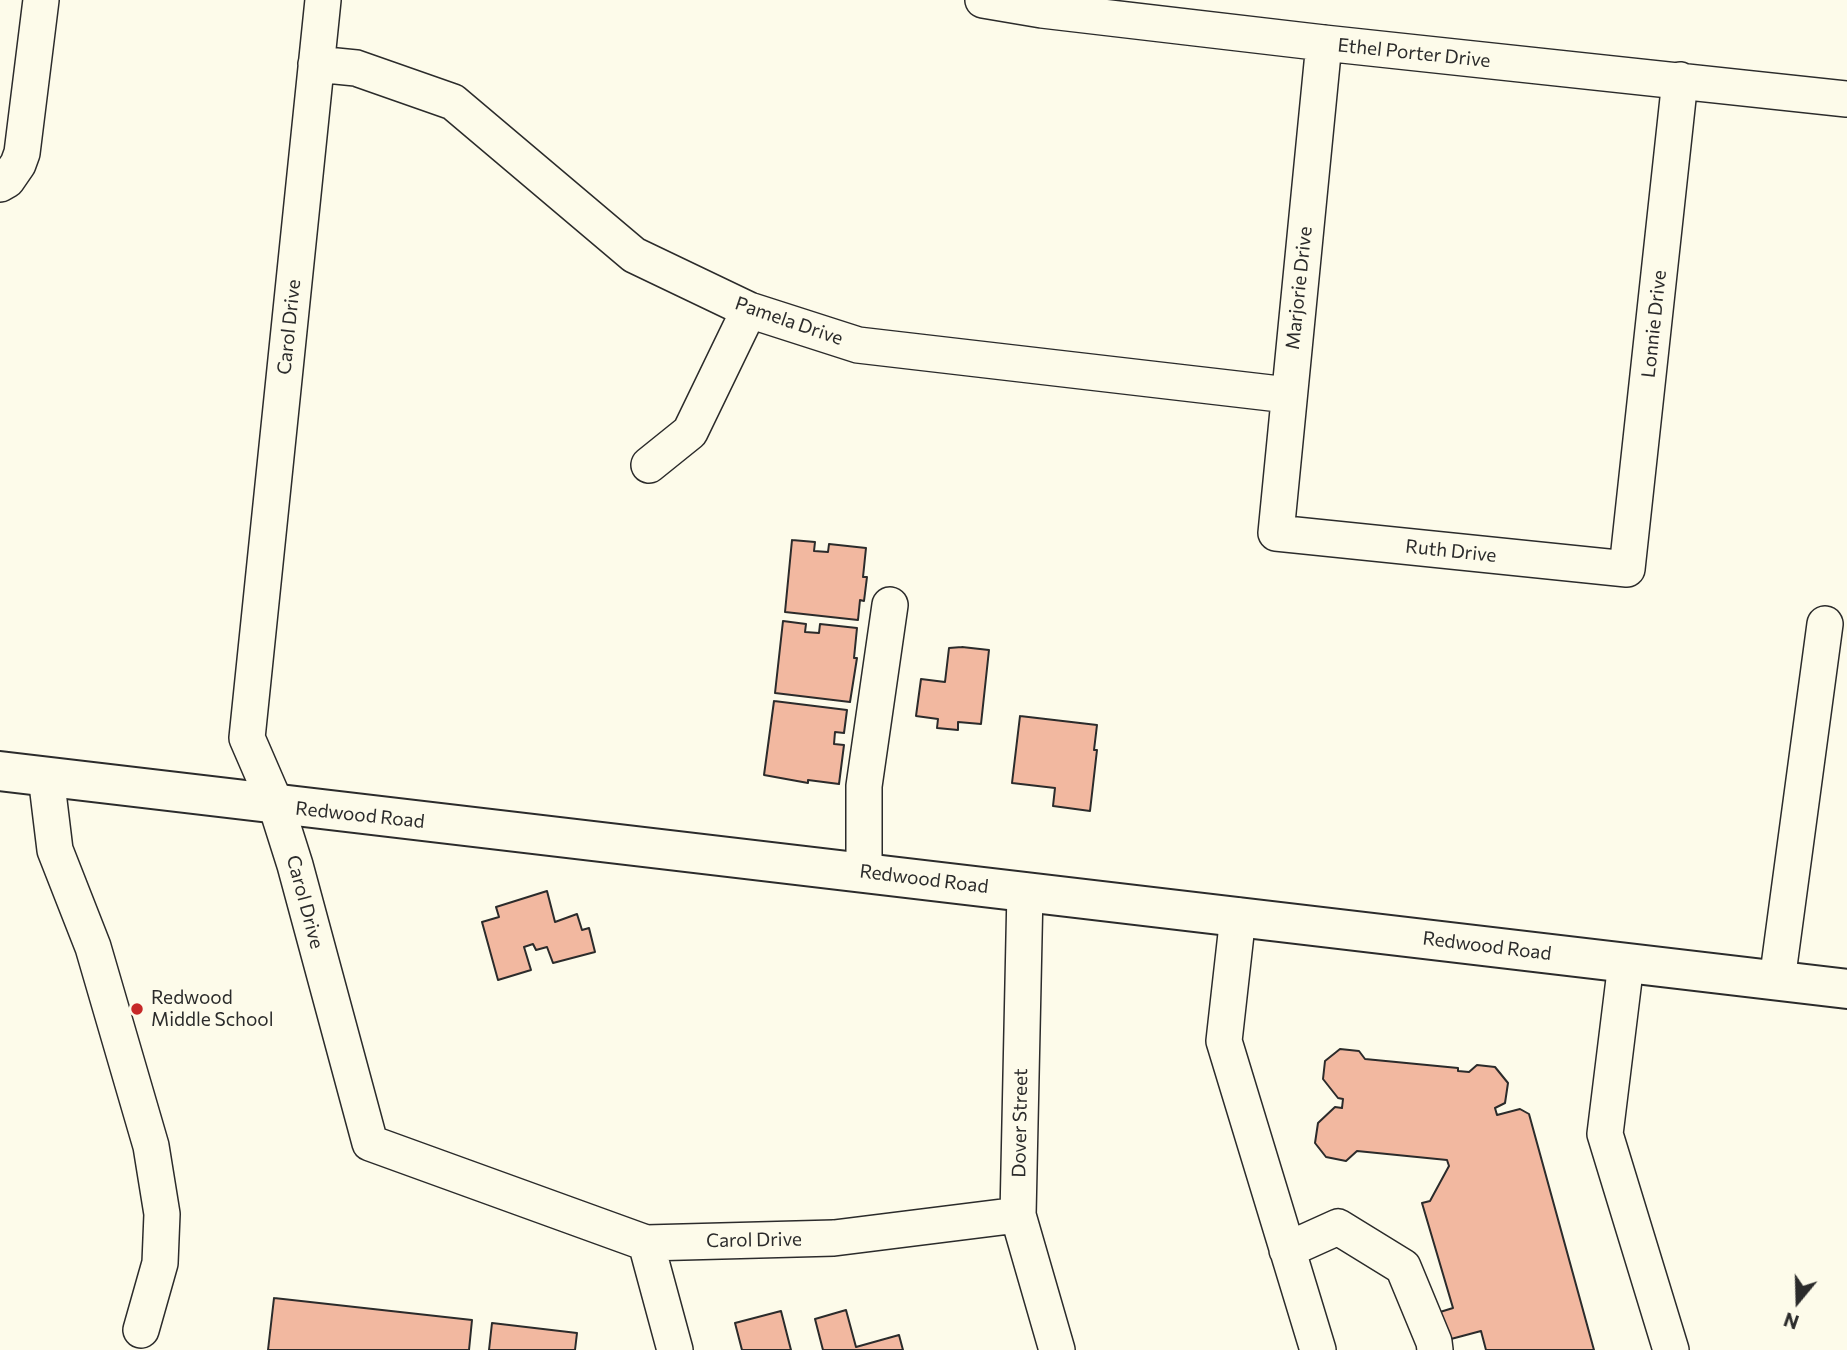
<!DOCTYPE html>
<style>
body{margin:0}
#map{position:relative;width:1847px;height:1350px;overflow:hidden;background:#fdfbea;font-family:Commissioner,sans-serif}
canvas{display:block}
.north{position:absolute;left:1763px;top:1266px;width:70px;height:70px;-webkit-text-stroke:5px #fdfbea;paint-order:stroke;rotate:199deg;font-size:19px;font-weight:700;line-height:28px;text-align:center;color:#2b2b2b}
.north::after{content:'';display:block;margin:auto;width:24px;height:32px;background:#2b2b2b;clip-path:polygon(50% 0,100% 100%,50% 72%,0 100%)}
</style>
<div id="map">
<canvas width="1847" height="1350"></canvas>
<div class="north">N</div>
</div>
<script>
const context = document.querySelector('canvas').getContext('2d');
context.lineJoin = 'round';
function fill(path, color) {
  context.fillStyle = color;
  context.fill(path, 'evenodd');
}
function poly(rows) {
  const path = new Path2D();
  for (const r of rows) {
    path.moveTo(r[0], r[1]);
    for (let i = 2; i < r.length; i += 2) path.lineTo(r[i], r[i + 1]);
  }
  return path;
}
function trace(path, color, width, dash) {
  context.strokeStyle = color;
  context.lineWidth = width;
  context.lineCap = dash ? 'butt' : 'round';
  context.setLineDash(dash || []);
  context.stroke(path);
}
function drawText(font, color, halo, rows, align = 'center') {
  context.font = font + ' Commissioner,sans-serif';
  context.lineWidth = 5;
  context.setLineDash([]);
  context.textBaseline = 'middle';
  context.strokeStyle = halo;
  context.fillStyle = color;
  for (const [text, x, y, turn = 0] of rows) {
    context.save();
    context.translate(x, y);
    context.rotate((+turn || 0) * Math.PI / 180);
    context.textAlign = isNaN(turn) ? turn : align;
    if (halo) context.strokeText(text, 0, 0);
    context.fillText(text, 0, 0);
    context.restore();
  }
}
const building = poly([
 [792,540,815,542,814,551,828,552,829,544,866,548,863,577,867,577,864,601,860,600,858,620,785,612,792,540],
 [783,621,806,624,805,632,819,633,820,624,857,628,854,658,857,658,850,702,775,693,783,621],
 [962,647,989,650,981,724,958,722,958,730,937,728,938,719,916,716,921,679,945,682,949,648,962,647],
 [774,701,847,710,844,733,835,732,834,744,844,745,839,784,808,780,808,783,764,775,774,701],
 [1020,716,1097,725,1094,750,1097,750,1090,811,1053,806,1055,788,1012,783,1020,716],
 [547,891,555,922,577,914,582,930,589,928,595,952,553,963,547,947,536,950,533,944,524,947,531,970,498,980,482,922,499,917,496,907,547,891],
 [1340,1049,1359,1051,1365,1059,1458,1068,1458,1071,1469,1072,1477,1065,1495,1067,1508,1083,1505,1103,1495,1108,1497,1115,1520,1109,1529,1114,1594,1350,1486,1350,1481,1331,1451,1339,1440,1312,1453,1308,1422,1203,1430,1201,1449,1166,1447,1160,1357,1151,1346,1161,1326,1157,1315,1143,1318,1123,1335,1107,1342,1108,1343,1099,1338,1098,1323,1079,1325,1061,1340,1049],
 [274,1298,472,1320,469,1350,268,1350,274,1298],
 [846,1310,856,1347,899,1335,903,1350,823,1350,815,1319,846,1310],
 [781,1311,791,1350,742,1350,735,1323,781,1311],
 [492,1323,577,1333,575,1350,489,1350,492,1323]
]);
fill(building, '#f2b8a0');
trace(building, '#2b2b2b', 2);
const minor = poly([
 [323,0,247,738,276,805,295,865,370,1143,646,1243,834,1238,1018,1215],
 [983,0,1042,10,1324,43,1847,99],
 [1324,43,1276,533,1627,569,1680,80],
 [316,64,356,68,453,102,634,255,749,310,858,345,1288,395],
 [0,184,7,180,18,164,22,153,41,0],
 [649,465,690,432,749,310],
 [46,776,55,850,93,947,151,1146,162,1214,160,1263,141,1330],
 [864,872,864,786,890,605],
 [1025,891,1018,1215,1057,1350],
 [1238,916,1224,1041,1318,1350],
 [1626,963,1605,1134,1671,1350],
 [1777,981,1825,624],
 [646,1243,675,1350],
 [1287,1250,1338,1227,1403,1267,1434,1342,1435,1350]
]);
const major = poly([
 [0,771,1847,989]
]);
trace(minor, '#2b2b2b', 38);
trace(major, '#2b2b2b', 42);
trace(minor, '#fdfbea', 35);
trace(major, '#fdfbea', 38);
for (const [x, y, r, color] of [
 [137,1009,7,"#c62828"]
]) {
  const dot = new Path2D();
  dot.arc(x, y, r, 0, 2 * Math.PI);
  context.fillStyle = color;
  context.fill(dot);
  trace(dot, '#fdfbea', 2.5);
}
drawText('19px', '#2b2b2b', '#fdfbea', [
 ["Ethel Porter Drive",1414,53,6],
 ["Marjorie Drive",1299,288,-84],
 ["Pamela Drive",789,321,19],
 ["Lonnie Drive",1654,324,-84],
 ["Carol Drive",289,327,-84],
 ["Ruth Drive",1451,551,6],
 ["Redwood Road",360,815,6],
 ["Redwood Road",924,879,7],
 ["Carol Drive",305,902,75],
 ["Redwood Road",1487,946,7],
 ["Dover Street",1020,1123,-89],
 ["Carol Drive",754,1240,-1]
]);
drawText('19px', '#2b2b2b', '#fdfbea', [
 ["Redwood",151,998],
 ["Middle School",151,1020]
], 'left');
</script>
